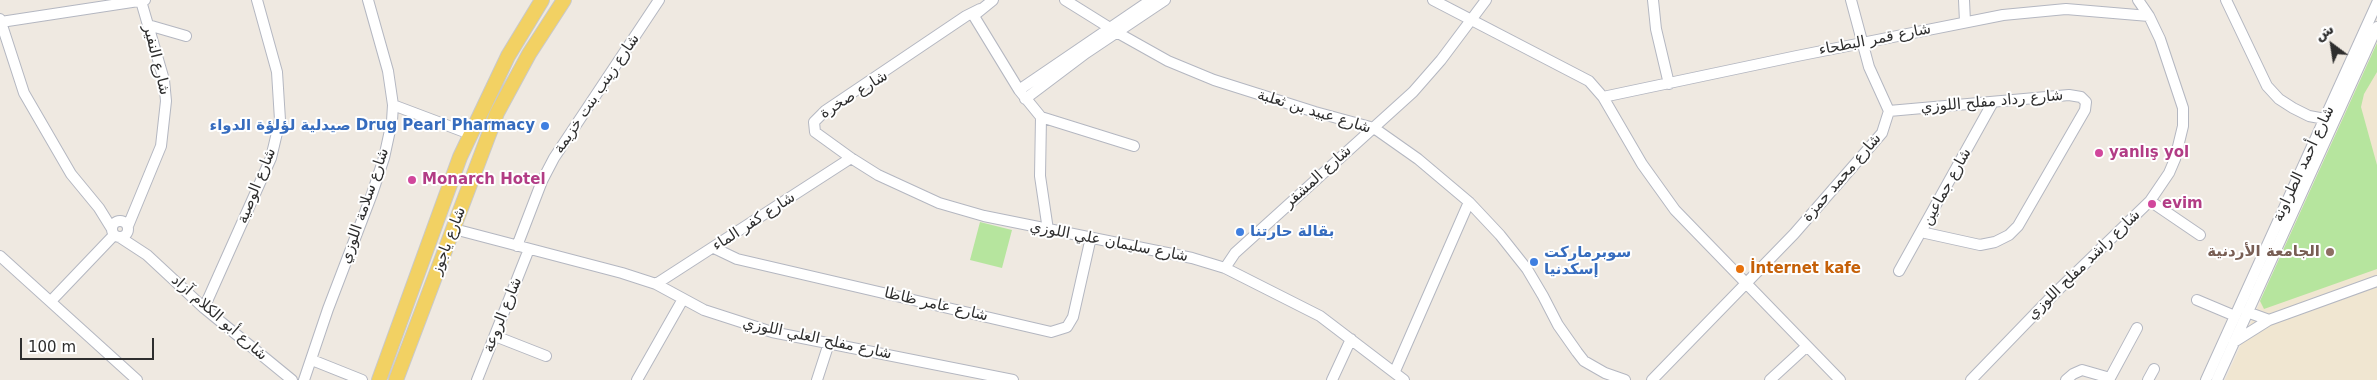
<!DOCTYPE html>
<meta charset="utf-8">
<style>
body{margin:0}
#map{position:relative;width:2377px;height:380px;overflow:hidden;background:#efe9e1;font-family:"DejaVu Sans",Cairo,sans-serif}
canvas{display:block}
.north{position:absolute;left:2307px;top:20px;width:50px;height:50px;-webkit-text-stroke:4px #fff;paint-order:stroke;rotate:329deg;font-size:14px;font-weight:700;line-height:20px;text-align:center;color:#2e2e2e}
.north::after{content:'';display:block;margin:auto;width:18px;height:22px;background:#2e2e2e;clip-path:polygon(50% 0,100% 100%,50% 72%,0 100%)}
.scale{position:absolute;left:20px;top:338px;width:134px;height:22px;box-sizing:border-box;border:2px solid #2e2e2e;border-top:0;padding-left:6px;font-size:15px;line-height:18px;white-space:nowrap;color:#2e2e2e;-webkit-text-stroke:4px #fff;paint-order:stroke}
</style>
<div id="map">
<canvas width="2377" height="380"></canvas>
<div class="north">ش</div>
<div class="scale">100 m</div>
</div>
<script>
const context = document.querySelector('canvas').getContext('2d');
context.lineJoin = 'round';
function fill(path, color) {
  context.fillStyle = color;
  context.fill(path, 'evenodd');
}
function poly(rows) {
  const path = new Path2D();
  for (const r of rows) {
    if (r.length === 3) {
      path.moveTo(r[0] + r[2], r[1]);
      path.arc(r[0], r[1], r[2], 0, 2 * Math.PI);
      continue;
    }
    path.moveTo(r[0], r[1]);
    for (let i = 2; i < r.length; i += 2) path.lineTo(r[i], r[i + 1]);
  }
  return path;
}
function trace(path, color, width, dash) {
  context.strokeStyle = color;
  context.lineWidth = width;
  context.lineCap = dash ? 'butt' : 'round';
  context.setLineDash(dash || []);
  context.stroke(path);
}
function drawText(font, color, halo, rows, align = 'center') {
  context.font = font + ' "DejaVu Sans",Cairo,sans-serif';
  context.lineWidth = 4;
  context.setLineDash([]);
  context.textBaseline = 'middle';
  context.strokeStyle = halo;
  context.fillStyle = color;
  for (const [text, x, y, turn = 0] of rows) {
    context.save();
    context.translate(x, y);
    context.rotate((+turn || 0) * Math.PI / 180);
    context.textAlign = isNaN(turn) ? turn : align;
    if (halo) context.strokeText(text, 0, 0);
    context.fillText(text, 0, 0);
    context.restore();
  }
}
fill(poly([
 [2377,43,2377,380,2225,380,2358,85]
]), '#f0e6d1');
fill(poly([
 [2377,43,2377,72,2364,94,2361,107,2377,165,2377,269,2264,309,2260,301],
 [980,222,1012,230,1002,268,970,260]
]), '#b6e59e');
const minor = poly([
 [1065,0,1118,33,1168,61,1214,80,1315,112,1374,128,1418,159,1469,202,1500,235,1527,269,1543,296,1558,325,1577,352,1584,361,1605,373,1625,380],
 [1433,0,1589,81,1603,97,1642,164,1675,210,1840,380],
 [1653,0,1656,29,1669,84],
 [1964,0,1965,22],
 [2226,0,2267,86,2279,99,2293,108,2309,116,2325,119],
 [980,9,966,16,825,111,814,122,815,132,851,158,878,175,939,203,984,216,1192,258,1225,268,1320,316,1404,380],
 [972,13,1019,90,1041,117,1134,146],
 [977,13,993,0],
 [0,19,24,93,71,174,99,208,112,229],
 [1,22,145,0],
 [148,25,186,36],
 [1019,90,1151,0],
 [1603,97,1797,56,2003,15,2066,9,2149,16],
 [1025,99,1086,53,1165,0],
 [393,105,470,134],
 [1889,111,2069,95,2081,97,2086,102,2085,110,2018,226,2009,235,1995,242,1980,245,1921,232],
 [1041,117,1040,176,1048,230],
 [2150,201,2200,235],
 [120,229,8],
 [128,226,161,146,166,101,164,80,141,1],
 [454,229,622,273,656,284,704,310,772,332,1013,380],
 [121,238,147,255,204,308,292,380],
 [517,246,542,181,554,158,659,0],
 [714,248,737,259,1051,332,1067,327,1073,317,1091,237],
 [0,256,137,380],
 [1225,268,1235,253,1413,92,1441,60,1486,0],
 [1899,271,1993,102],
 [656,284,851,158],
 [2197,300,2235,316],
 [51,301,114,235],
 [204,308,271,158,280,120,277,72,257,0],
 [2247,312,2269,320],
 [495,336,546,356],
 [2234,342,2269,320,2377,281],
 [312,360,362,380],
 [1395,371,1469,202],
 [304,380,328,309,372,194,384,158,392,121,393,105,388,71,368,0],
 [477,380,529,249],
 [637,380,683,299],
 [817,380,829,343],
 [1332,380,1351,339],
 [1652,380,1794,234,1882,133,1889,111,1869,67,1851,0],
 [1770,380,1807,346],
 [1971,380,2057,291,2150,201,2169,173,2175,159,2183,126,2183,108,2160,39,2149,16,2138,0],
 [2066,380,2073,374,2082,370,2110,378,2137,328],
 [2148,380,2154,369],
 [2206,380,2377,3],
 [2217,380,2377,27]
]);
const major = poly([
 [379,380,460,157,508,56,542,0],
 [396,380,497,113,529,54,564,0]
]);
trace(minor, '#b4b7c1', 12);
trace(major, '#c9c9c9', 16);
trace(minor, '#fff', 10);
trace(major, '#f2d163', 14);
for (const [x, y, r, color] of [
 [545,126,5,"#3f7fe0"],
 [2099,153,5,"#d1479c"],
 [412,180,5,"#d1479c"],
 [2152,204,5,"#d1479c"],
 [1240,232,5,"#3f7fe0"],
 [2330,252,5,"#8d6e63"],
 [1534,262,5,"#3f7fe0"],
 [1740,269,5,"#e8710a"]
]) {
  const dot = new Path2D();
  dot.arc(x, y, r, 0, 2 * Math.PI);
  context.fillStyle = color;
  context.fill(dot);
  trace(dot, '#fff', 2);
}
drawText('15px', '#2e2e2e', '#fff', [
 ["شارع قمر البطحاء",1875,40,-11],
 ["شارع النفير",156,60,76],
 ["شارع زينب بنت خزيمة",597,94,-56],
 ["شارع صخرة",854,95,-32],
 ["شارع رداد مفلح اللوزي",1992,102,-5],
 ["شارع عبيد بن ثعلبة",1314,112,17],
 ["شارع أحمد الطراونة",2304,164,-65],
 ["شارع المشقر",1318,177,-42],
 ["شارع محمد حمزة",1842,178,-49],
 ["شارع الوصية",257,186,-68],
 ["شارع جماعين",1947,187,-61],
 ["شارع سلامة اللوزي",365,206,-71],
 ["شارع كفر الماء",754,222,-33],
 ["شارع ياجوز",449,241,-69],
 ["شارع سليمان علي اللوزي",1109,242,11],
 ["شارع راشد مفلح اللوزي",2084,265,-44],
 ["شارع عامر ظاظا",936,305,13],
 ["شارع الروعة",503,315,-68],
 ["شارع أبو الكلام آزاد",219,318,41],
 ["شارع مفلح العلي اللوزي",817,339,12]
]);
drawText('bold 15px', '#366cbe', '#fff', [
 ["صيدلية لؤلؤة الدواء Drug Pearl Pharmacy",535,126,"right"],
 ["بقالة حارتنا",1250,232],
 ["سوبرماركت",1544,253],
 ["إسكدنيا",1544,270]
], 'left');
drawText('bold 15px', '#b23c85', '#fff', [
 ["yanlış yol",2109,153],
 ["Monarch Hotel",422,180],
 ["evim",2162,204]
], 'left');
drawText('bold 15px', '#785e54', '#fff', [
 ["الجامعة الأردنية",2320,252]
], 'right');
drawText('bold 15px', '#c56008', '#fff', [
 ["İnternet kafe",1750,269]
], 'left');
</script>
